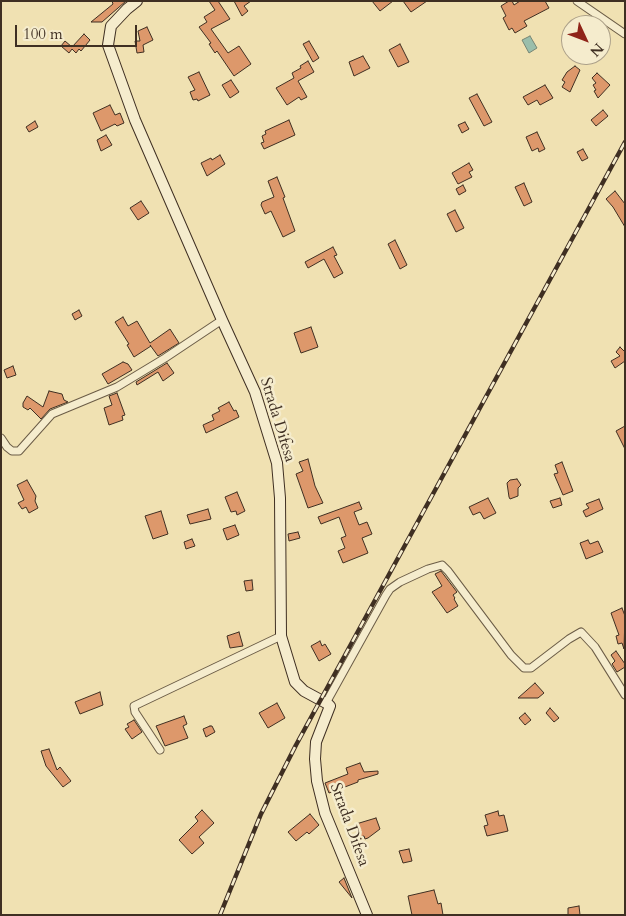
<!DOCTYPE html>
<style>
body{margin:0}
#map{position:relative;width:626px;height:916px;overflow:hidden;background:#f0e1b2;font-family:Cardo,serif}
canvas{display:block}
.frame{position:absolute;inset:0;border:2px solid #3f2f22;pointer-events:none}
.north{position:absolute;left:561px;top:15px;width:50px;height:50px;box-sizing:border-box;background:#f5eccd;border:1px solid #aca089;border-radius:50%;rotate:133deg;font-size:14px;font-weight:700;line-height:20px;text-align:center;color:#3f2f22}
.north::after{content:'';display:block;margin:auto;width:18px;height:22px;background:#8f2418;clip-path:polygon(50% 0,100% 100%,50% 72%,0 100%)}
.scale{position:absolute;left:15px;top:25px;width:122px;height:22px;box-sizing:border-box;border:2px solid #3f2f22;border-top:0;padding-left:6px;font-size:15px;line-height:18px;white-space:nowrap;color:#3f2f22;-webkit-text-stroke:4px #f5eccd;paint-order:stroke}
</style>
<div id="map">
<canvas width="626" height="916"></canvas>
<div class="frame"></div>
<div class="north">N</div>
<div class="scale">100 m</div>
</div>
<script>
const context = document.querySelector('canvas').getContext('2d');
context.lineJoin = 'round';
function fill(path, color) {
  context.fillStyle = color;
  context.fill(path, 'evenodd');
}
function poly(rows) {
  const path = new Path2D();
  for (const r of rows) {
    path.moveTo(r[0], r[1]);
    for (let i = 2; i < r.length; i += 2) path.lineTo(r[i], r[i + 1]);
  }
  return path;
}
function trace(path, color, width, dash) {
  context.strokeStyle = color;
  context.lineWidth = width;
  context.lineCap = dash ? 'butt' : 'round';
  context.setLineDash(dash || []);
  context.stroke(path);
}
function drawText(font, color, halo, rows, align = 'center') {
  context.font = font + ' Cardo,serif';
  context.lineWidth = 5;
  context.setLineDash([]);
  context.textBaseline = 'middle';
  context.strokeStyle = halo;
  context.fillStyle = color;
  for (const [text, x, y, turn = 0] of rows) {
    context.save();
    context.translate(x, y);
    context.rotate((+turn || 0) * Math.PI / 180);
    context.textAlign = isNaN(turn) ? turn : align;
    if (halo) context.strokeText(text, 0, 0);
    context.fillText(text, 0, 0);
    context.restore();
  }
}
const water = poly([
 [530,36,537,48,529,53,522,40,530,36]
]);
fill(water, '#9abeab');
trace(water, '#768574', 1);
const building = poly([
 [112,1,126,1,102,22,91,22,113,4,112,1],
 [209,1,218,1,230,19,211,29,228,53,239,46,251,64,234,76,217,51,215,53,209,44,211,43,199,27,207,22,204,17,215,10,209,1],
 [234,1,251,1,244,6,248,11,242,16,234,1],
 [372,1,393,1,380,11,372,1],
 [403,1,427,1,411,12,403,1],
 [509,1,512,1,514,5,520,1,545,1,549,8,524,21,527,26,515,33,512,28,509,30,503,18,506,16,501,6,509,1],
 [147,27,153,40,143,45,144,52,137,53,135,41,140,41,138,31,147,27],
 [84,34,90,40,81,51,79,49,76,53,72,49,69,53,61,46,65,41,72,47,84,34],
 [309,41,319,58,313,62,303,44,309,41],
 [400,44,409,62,398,67,389,50,400,44],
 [363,56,370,68,354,76,349,62,363,56],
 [308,61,314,72,298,81,307,97,301,100,299,97,287,105,276,88,294,78,292,73,301,68,300,66,308,61],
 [575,66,580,70,570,92,562,87,565,82,562,80,567,72,575,66],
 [199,72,210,95,198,101,197,99,193,100,190,92,195,90,188,77,199,72],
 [597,73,610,85,598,98,594,91,596,90,593,85,596,83,592,78,597,73],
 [231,80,239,92,230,98,222,85,231,80],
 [545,85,553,98,540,105,537,100,528,105,523,97,545,85],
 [477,94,492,122,484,126,469,98,477,94],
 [110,105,115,115,120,113,124,123,117,126,115,124,101,131,93,113,110,105],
 [603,110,608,116,596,126,591,120,603,110],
 [289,120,295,135,264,149,261,143,264,142,262,136,266,134,265,131,289,120],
 [35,121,38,127,29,132,26,127,35,121],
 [465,122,469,129,462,133,458,125,465,122],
 [537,132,545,149,539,152,538,148,532,151,526,137,537,132],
 [106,135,112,145,101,151,97,140,106,135],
 [583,149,588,158,582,161,577,152,583,149],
 [220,155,225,164,207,176,201,163,211,158,212,160,220,155],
 [469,163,473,170,469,172,472,177,458,184,452,173,469,163],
 [277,177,285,197,283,198,295,231,283,237,271,211,265,214,261,205,262,202,274,197,268,181,277,177],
 [524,183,532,202,524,206,515,187,524,183],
 [463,185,466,191,459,195,456,189,463,185],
 [615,191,625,204,625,227,613,207,606,199,615,191],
 [141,201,149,213,138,220,130,208,141,201],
 [455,210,464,228,456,232,447,214,455,210],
 [395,240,407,265,400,269,388,244,395,240],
 [333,247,337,255,334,256,343,273,334,278,324,259,308,268,305,262,333,247],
 [79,310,82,316,75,320,72,314,79,310],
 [123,317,128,326,137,321,150,343,170,329,179,343,158,356,150,345,151,346,134,357,127,345,129,344,115,322,123,317],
 [311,327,318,347,301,353,294,333,311,327],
 [620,347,625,352,625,361,615,368,611,361,620,356,616,352,620,347],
 [123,362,128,364,132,370,108,384,102,374,123,362],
 [167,363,174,373,163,381,158,372,137,385,136,382,167,363],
 [13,366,16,375,7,378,4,370,13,366],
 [49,391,62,394,64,400,68,402,50,409,41,419,30,408,28,410,23,407,23,403,27,396,43,407,49,391],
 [117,393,125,415,122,416,123,420,109,425,104,408,112,405,109,396,117,393],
 [229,402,234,411,236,410,239,417,206,433,203,425,214,420,212,415,220,411,218,408,229,402],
 [625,426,625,449,616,431,625,426],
 [308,459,315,486,323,503,308,508,296,474,303,471,299,462,308,459],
 [562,462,573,491,563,495,554,474,558,473,555,465,562,462],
 [517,479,521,485,518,488,518,496,510,499,509,497,507,483,510,480,517,479],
 [27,480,36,496,35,501,38,508,29,513,26,507,22,509,18,503,24,500,17,485,27,480],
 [237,492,245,511,237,515,236,511,231,512,225,497,237,492],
 [488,498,496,513,484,519,480,512,473,515,469,507,488,498],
 [560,498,562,505,553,508,550,501,560,498],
 [599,499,603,509,586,517,583,511,589,508,586,504,599,499],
 [359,502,362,509,354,512,359,525,367,522,372,534,362,538,368,553,343,563,338,551,345,548,341,538,346,536,339,517,321,524,318,517,359,502],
 [208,509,211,519,190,524,187,515,208,509],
 [161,511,168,534,153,539,145,516,161,511],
 [235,525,239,535,227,540,223,529,235,525],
 [298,532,300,538,289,541,288,534,298,532],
 [192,539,195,546,186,549,184,542,192,539],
 [588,540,590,544,598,541,603,552,586,559,580,543,588,540],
 [441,571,457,592,453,595,455,598,454,599,458,606,447,613,432,592,442,586,435,574,441,571],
 [252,580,253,590,246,591,244,581,252,580],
 [622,608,625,616,624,649,622,643,618,644,616,636,619,635,611,613,622,608],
 [239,632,243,646,230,648,227,636,239,632],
 [320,641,322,646,325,644,331,654,319,661,311,646,320,641],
 [616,651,625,664,625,667,617,672,612,664,615,661,611,655,616,651],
 [535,683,544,693,538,698,518,698,535,683],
 [100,692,103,705,80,714,75,702,100,692],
 [277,703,285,718,268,728,259,713,277,703],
 [550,708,559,718,554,722,546,713,550,708],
 [525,713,531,720,525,725,519,718,525,713],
 [184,716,187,724,183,726,188,738,165,746,156,726,184,716],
 [134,720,142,732,132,739,125,729,129,727,127,724,134,720],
 [210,726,212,726,215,732,206,737,203,729,210,726],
 [49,749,57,770,60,767,71,781,63,787,46,766,41,751,49,749],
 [360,763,364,772,378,771,378,774,358,780,358,782,329,793,325,783,348,774,346,768,360,763],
 [202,810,214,823,199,837,204,843,192,854,179,840,198,821,195,817,202,810],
 [498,811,499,816,504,815,508,831,487,836,484,826,488,825,485,815,498,811],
 [310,814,319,825,309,834,307,832,296,841,288,832,310,814],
 [376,818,380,829,368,838,365,839,364,836,359,837,356,824,376,818],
 [409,849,412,861,403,863,399,851,409,849],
 [344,878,352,898,339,882,344,878],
 [434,890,438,904,441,903,443,915,412,915,408,896,434,890],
 [579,906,580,915,568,915,568,908,579,906]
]);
fill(building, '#dd986b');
trace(building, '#3f2f22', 1);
const street = poly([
 [577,1,625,34],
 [1,438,7,447,12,451,19,451,52,414,117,387,165,358,222,320],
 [326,703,386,595,390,589,400,582,428,569,442,565,448,571,511,655,524,668,531,668,569,639,581,632,595,647,625,695],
 [160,750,135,712,134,706,281,636]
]);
const secondary = poly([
 [137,1,127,9,111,26,108,45,135,120,222,320,255,392,277,463,280,498,281,636,295,682,304,691,328,704,330,706,316,742,315,759,317,781,325,813,367,915]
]);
trace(street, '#6b5c46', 9);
trace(secondary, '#3f2f22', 12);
trace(street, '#f5eccd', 7);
trace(secondary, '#f5eccd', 10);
const rail = poly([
 [220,915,261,814,296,745,625,142]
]);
trace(rail, '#3f2f22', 4.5);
trace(rail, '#f5eccd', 2.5, [8]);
drawText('16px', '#3f2f22', '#f5eccd', [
 ["Strada Difesa",277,420,73],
 ["Strada Difesa",349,825,70]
]);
</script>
